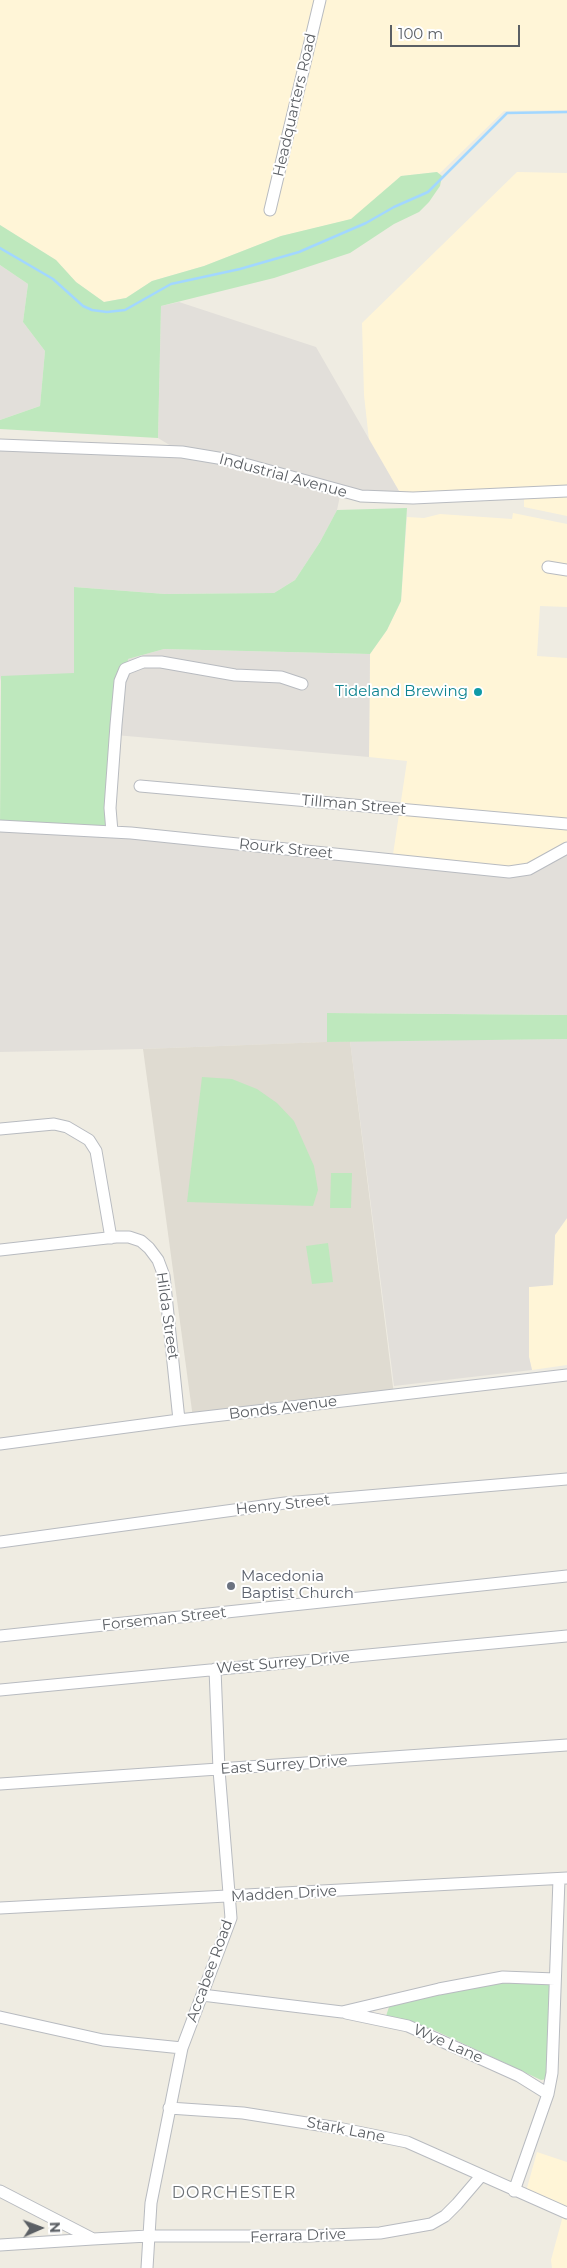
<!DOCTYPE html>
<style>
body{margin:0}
#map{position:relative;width:567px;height:2268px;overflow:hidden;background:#efece2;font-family:Montserrat,sans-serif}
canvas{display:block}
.north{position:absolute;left:15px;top:2203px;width:50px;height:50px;-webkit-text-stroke:4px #fff;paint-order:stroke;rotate:88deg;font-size:14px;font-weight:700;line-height:20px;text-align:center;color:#5b5f64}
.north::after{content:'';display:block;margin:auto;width:18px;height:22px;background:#5b5f64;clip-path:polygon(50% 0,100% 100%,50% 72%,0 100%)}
.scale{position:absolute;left:390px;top:25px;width:130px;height:22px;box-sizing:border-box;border:2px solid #5b5f64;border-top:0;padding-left:6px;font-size:15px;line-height:18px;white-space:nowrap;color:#5b5f64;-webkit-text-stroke:4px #fff;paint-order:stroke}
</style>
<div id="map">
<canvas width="567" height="2268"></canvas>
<div class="north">N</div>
<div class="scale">100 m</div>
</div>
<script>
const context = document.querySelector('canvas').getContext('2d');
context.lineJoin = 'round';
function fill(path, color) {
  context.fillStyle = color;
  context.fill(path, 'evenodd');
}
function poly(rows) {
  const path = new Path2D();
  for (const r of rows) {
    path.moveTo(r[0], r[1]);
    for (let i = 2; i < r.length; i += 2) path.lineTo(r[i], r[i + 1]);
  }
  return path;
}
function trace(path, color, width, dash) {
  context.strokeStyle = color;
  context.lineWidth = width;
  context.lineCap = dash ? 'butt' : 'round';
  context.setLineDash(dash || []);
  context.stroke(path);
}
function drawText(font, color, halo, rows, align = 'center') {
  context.font = font + ' Montserrat,sans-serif';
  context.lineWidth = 4;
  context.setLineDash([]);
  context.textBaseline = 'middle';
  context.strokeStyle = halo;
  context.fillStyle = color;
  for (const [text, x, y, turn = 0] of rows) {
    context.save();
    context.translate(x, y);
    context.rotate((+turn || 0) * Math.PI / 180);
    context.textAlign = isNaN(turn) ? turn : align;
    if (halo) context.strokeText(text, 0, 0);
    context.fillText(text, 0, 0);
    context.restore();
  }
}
fill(poly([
 [0,0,567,0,567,110,504,111,439,174,437,172,401,176,352,219,281,236,204,266,152,281,126,298,104,302,76,282,56,260,0,225],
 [517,172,567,173,567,516,524,507,524,493,403,498,369,440,364,395,362,323],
 [513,513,567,524,567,607,540,606,537,656,567,658,567,857,565,850,529,869,392,861,407,761,369,757,370,654,387,630,401,601,407,517,424,518,440,514,512,519],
 [567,1181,567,1365,532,1370,529,1357,529,1287,553,1285,555,1235,567,1218],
 [537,2152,567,2162,567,2268,552,2268,551,2260,564,2212,525,2195]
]), '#fff5d7');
fill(poly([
 [0,265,28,284,23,322,45,351,40,406,0,420],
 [179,302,316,347,403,498,341,491,337,510,320,542,295,580,274,593,165,594,74,587,74,674,1,677,0,682,0,445,181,452,158,438,161,306],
 [164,649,370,654,369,757,115,735,128,659],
 [0,826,509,872,565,849,567,857,567,1015,328,1013,327,1042,143,1049,0,1052],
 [567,1039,567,1218,555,1235,553,1285,529,1287,529,1357,532,1370,394,1386,350,1041]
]), '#e2dfda');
fill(poly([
 [350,1041,394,1395,193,1418,143,1049]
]), '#dfdbd1');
fill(poly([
 [437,172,442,176,440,186,429,202,419,212,394,224,350,253,274,278,161,306,158,438,0,429,0,420,40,406,45,351,23,322,28,284,0,265,0,225,56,260,76,282,104,302,126,298,152,281,204,266,281,236,351,219,401,176],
 [407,508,401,601,387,630,370,654,164,649,128,659,112,832,0,826,1,676,74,673,74,587,165,594,274,593,295,580,320,542,337,510],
 [327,1013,567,1015,567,1039,327,1042],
 [202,1077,232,1079,257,1089,277,1103,294,1121,314,1166,318,1190,313,1206,187,1202],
 [331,1173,352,1173,351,1208,330,1208],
 [328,1243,333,1282,312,1284,306,1246],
 [504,1980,545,1982,550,1986,547,2079,541,2080,434,2030,386,2016,390,2004]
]), '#bee8bd');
trace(poly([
 [0,248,53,279,83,306,92,310,107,312,125,310,171,284,240,269,299,252,366,223,394,207,428,192,507,113,567,112]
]), '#a2d7ff', 2.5);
const minor = poly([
 [270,210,320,0],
 [0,445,182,452,230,460,361,496,413,498,567,491],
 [548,567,567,570],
 [140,786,567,824],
 [0,826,131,833,509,872,529,869,567,848],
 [112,832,110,808,116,725,120,681,125,669,143,662,161,662,235,675,281,677,302,684],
 [0,1129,54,1124,67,1127,89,1140,96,1151,111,1238],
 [0,1250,116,1237,129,1237,141,1241,149,1248,158,1260,164,1276,179,1420],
 [0,1444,179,1420,567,1375],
 [0,1542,285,1503,567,1479],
 [0,1636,567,1576],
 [0,1690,567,1636],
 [0,1784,567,1745],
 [0,1908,567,1878],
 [202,1995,342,2012,439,1989,503,1977,555,1979],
 [346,2013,408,2026,519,2076,548,2094],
 [0,2017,103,2040,182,2048],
 [169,2108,243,2113,338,2128,407,2142,567,2213],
 [0,2191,93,2239,148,2236,307,2236,380,2233,431,2224,445,2216,457,2204,481,2176],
 [514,2191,548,2094,552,2073,559,1879],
 [0,2245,93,2239],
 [147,2268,151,2203,182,2048,231,1918,219,1770,215,1669]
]);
trace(minor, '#b8bbc0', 13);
trace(minor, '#fff', 11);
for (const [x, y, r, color] of [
 [478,692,5,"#0f9aa8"],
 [231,1586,5,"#6b7280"]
]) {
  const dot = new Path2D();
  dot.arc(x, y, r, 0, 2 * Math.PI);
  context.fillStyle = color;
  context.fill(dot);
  trace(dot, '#fff', 2);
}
drawText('15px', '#5b5f64', '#fff', [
 ["Headquarters Road",295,105,-77],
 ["Industrial Avenue",283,476,15],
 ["Tillman Street",354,805,5],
 ["Rourk Street",286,849,6],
 ["Hilda Street",167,1316,82],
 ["Bonds Avenue",283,1408,-7],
 ["Henry Street",283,1505,-6],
 ["Forseman Street",164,1619,-6],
 ["West Surrey Drive",283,1663,-5],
 ["East Surrey Drive",284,1765,-4],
 ["Madden Drive",284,1894,-3],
 ["Accabee Road",210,1971,-70],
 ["Wye Lane",448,2044,24],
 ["Stark Lane",346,2130,11],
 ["Ferrara Drive",298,2236,-2]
]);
drawText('15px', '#0d838f', '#fff', [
 ["Tideland Brewing",468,692]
], 'right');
drawText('15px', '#5b616d', '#fff', [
 ["Macedonia",241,1577],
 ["Baptist Church",241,1594]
], 'left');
context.letterSpacing = '1px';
drawText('16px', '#6c7176', '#fff', [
 ["DORCHESTER",234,2193]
]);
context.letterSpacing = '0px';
</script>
